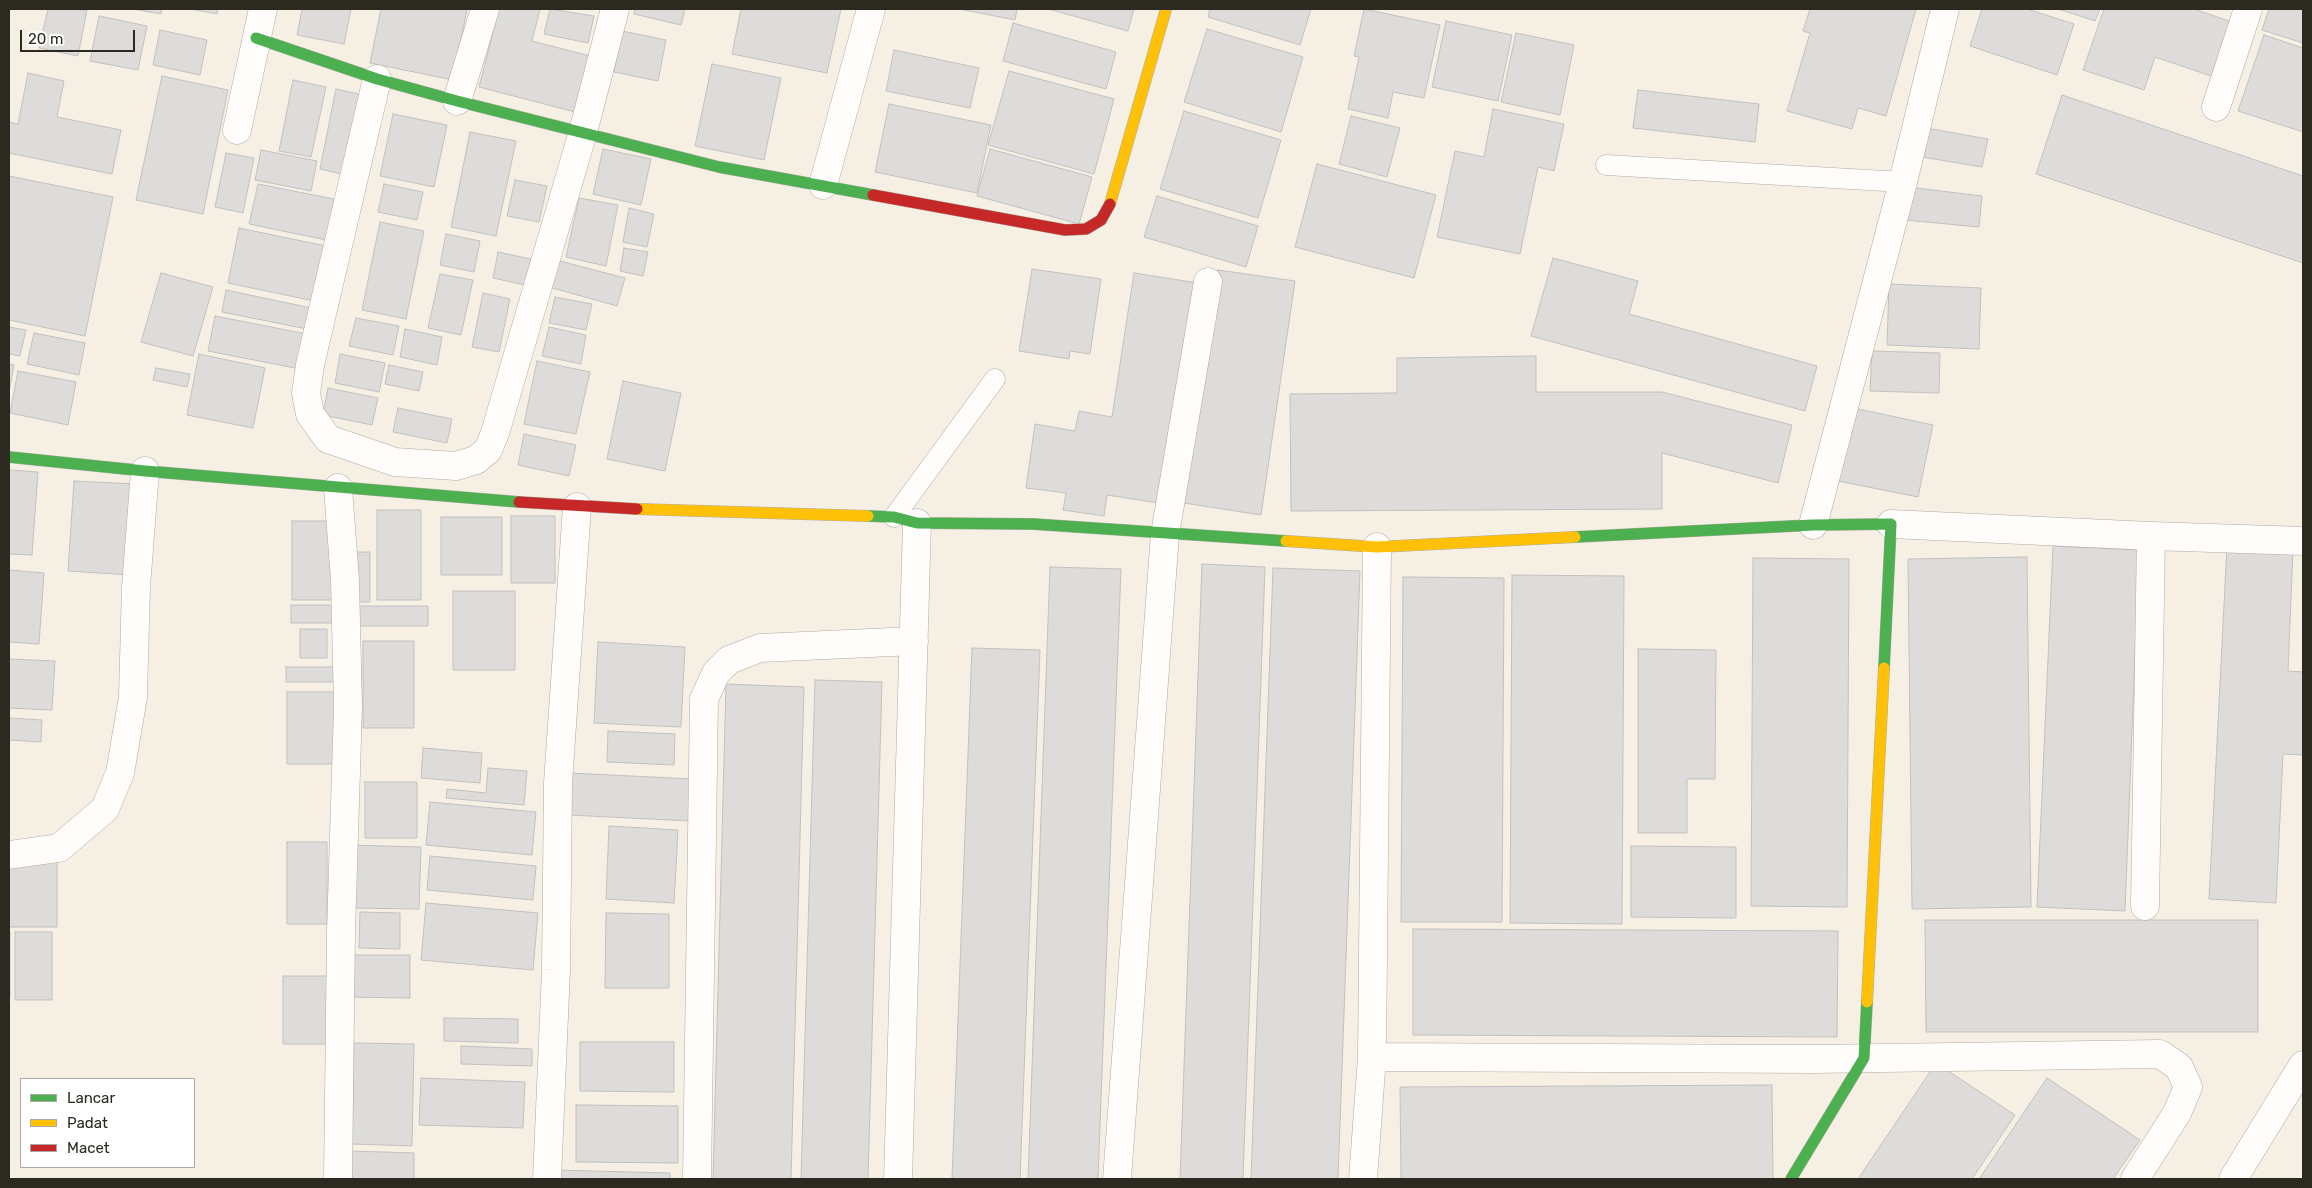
<!DOCTYPE html>
<style>
body{margin:0}
#map{position:relative;width:2312px;height:1188px;overflow:hidden;background:#f5f0e3;font-family:Rubik,sans-serif}
canvas{display:block}
.frame{position:absolute;inset:0;border:10px solid #2c2921;pointer-events:none}
.legend{position:absolute;left:20px;top:1078px;width:175px;height:90px;box-sizing:border-box;background:#fff;border:1px solid #aba9a6;margin:0;padding:6px 9px;list-style:none;font-size:15px;color:#2c2921}
.legend li{display:flex;align-items:center;gap:10px;height:25px}
.legend b{width:25px;border:1px solid #aba9a6}
.scale{position:absolute;left:20px;top:30px;width:115px;height:22px;box-sizing:border-box;border:2px solid #2c2921;border-top:0;padding-left:6px;font-size:15px;line-height:18px;white-space:nowrap;color:#2c2921;-webkit-text-stroke:4px #fff;paint-order:stroke}
</style>
<div id="map">
<canvas width="2312" height="1188"></canvas>
<div class="frame"></div>
<ul class="legend">
<li><b style="height:6px;background:#4caf50"></b>Lancar</li>
<li><b style="height:6px;background:#ffc107"></b>Padat</li>
<li><b style="height:6px;background:#c62828"></b>Macet</li>
</ul>
<div class="scale">20 m</div>
</div>
<script>
const context = document.querySelector('canvas').getContext('2d');
context.lineJoin = 'round';
function fill(path, color) {
  context.fillStyle = color;
  context.fill(path, 'evenodd');
}
function poly(rows) {
  const path = new Path2D();
  for (const r of rows) {
    path.moveTo(r[0], r[1]);
    for (let i = 2; i < r.length; i += 2) path.lineTo(r[i], r[i + 1]);
  }
  return path;
}
function trace(path, color, width, dash) {
  context.strokeStyle = color;
  context.lineWidth = width;
  context.lineCap = dash ? 'butt' : 'round';
  context.setLineDash(dash || []);
  context.stroke(path);
}
const building = poly([
 [48,9,87,10,78,56,39,48,48,9],
 [133,9,162,9,161,14,133,9],
 [190,9,218,9,217,14,190,9],
 [302,9,351,9,344,44,297,35,302,9],
 [381,9,467,9,453,80,370,63,381,9],
 [499,9,540,9,532,41,590,56,575,112,479,87,499,9],
 [550,9,594,16,588,43,544,34,550,9],
 [635,9,685,9,681,25,634,14,635,9],
 [741,9,841,9,827,73,732,54,741,9],
 [959,9,1017,9,1015,20,959,9],
 [1048,9,1134,9,1128,31,1048,9],
 [1210,9,1311,9,1300,45,1208,17,1210,9],
 [1364,9,1440,25,1424,98,1393,92,1388,118,1348,109,1359,57,1354,56,1364,9],
 [1810,9,1916,9,1886,116,1858,108,1852,129,1787,111,1810,33,1803,31,1810,9],
 [1982,9,2027,9,2074,24,2057,75,1970,46,1982,9],
 [2058,9,2100,9,2095,21,2058,9],
 [2104,9,2194,9,2235,23,2217,78,2155,57,2144,90,2083,70,2104,9],
 [2269,9,2303,9,2303,43,2262,30,2269,9],
 [99,16,147,26,138,70,90,61,99,16],
 [1446,21,1512,35,1498,101,1432,87,1446,21],
 [1013,23,1116,52,1106,89,1003,61,1013,23],
 [1207,29,1303,57,1281,132,1184,102,1207,29],
 [160,30,207,40,200,75,153,65,160,30],
 [622,31,666,40,658,81,614,72,622,31],
 [1516,33,1574,45,1560,115,1501,102,1516,33],
 [2264,35,2303,48,2303,132,2238,111,2264,35],
 [894,50,979,68,970,108,886,91,894,50],
 [712,64,781,78,764,160,695,146,712,64],
 [1009,71,1114,99,1094,174,988,145,1009,71],
 [28,73,64,81,57,117,121,130,112,174,9,153,9,122,18,124,28,73],
 [162,76,228,90,203,214,136,200,162,76],
 [293,80,326,87,311,157,279,151,293,80],
 [336,89,363,95,346,175,320,169,336,89],
 [1638,90,1759,104,1755,142,1633,128,1638,90],
 [2062,95,2303,176,2303,263,2036,174,2062,95],
 [889,104,991,125,977,193,875,172,889,104],
 [1493,109,1564,124,1554,171,1538,167,1520,254,1437,237,1455,151,1484,157,1493,109],
 [1184,111,1281,140,1258,218,1160,189,1184,111],
 [393,114,447,125,434,187,380,176,393,114],
 [1351,116,1400,128,1387,177,1339,164,1351,116],
 [1921,127,1988,139,1982,167,1916,156,1921,127],
 [470,132,516,141,496,236,451,227,470,132],
 [603,149,651,159,641,205,593,194,603,149],
 [990,149,1092,177,1079,224,977,196,990,149],
 [261,150,317,161,311,191,255,180,261,150],
 [226,153,254,158,243,213,215,207,226,153],
 [1317,164,1436,195,1414,278,1295,247,1317,164],
 [9,176,113,197,85,336,9,320,9,176],
 [515,180,547,186,539,222,507,216,515,180],
 [258,184,339,200,331,241,249,224,258,184],
 [384,184,423,192,417,220,378,212,384,184],
 [1908,187,1982,196,1979,227,1905,220,1908,187],
 [1157,196,1258,226,1246,267,1144,237,1157,196],
 [579,198,618,205,606,266,566,257,579,198],
 [629,208,654,214,647,247,623,242,629,208],
 [380,222,424,231,406,319,362,310,380,222],
 [239,228,331,247,319,302,228,283,239,228],
 [446,234,480,241,474,272,440,265,446,234],
 [624,248,648,252,643,276,620,271,624,248],
 [498,252,531,259,525,285,493,278,498,252],
 [1553,258,1638,281,1629,314,1817,366,1805,411,1531,336,1553,258],
 [556,260,625,278,617,306,549,287,556,260],
 [1032,269,1101,279,1090,354,1070,351,1069,359,1019,351,1032,269],
 [1218,270,1295,281,1261,515,1184,503,1218,270],
 [161,273,213,287,193,356,141,342,161,273],
 [1134,273,1198,283,1165,504,1107,495,1104,516,1063,510,1066,493,1026,488,1035,424,1075,431,1079,411,1112,417,1134,273],
 [440,274,473,280,461,335,428,328,440,274],
 [1889,284,1981,288,1979,349,1887,345,1889,284],
 [226,290,316,309,312,330,222,312,226,290],
 [483,293,510,299,499,352,472,347,483,293],
 [555,297,592,304,586,330,549,323,555,297],
 [215,316,312,335,305,370,208,351,215,316],
 [356,318,399,326,393,355,349,346,356,318],
 [9,327,26,330,20,356,9,354,9,327],
 [549,327,586,335,581,364,542,356,549,327],
 [405,329,442,337,437,365,400,357,405,329],
 [34,333,85,343,79,375,27,364,34,333],
 [1872,351,1940,353,1939,393,1870,391,1872,351],
 [199,354,265,368,253,428,187,415,199,354],
 [340,354,385,363,379,392,335,383,340,354],
 [1536,356,1536,392,1662,392,1792,425,1778,483,1662,453,1662,509,1291,511,1290,394,1397,393,1397,358,1536,356],
 [537,361,590,372,576,434,524,424,537,361],
 [9,364,14,365,9,392,9,364],
 [389,365,423,372,419,391,385,384,389,365],
 [156,368,190,374,187,387,153,380,156,368],
 [18,371,76,382,68,425,10,413,18,371],
 [623,381,681,393,665,471,607,459,623,381],
 [328,388,378,398,372,425,323,415,328,388],
 [398,408,452,419,447,443,393,432,398,408],
 [1854,408,1933,425,1918,497,1838,481,1854,408],
 [524,434,576,445,569,476,518,465,524,434],
 [9,470,38,472,32,555,9,554,9,470],
 [74,481,136,484,131,575,68,571,74,481],
 [377,510,421,510,421,600,377,600,377,510],
 [511,516,555,516,555,583,511,583,511,516],
 [441,517,502,517,502,575,441,575,441,517],
 [292,521,336,521,336,600,292,600,292,521],
 [2053,546,2139,550,2125,911,2037,907,2053,546],
 [2227,547,2293,551,2288,671,2303,672,2303,755,2283,754,2276,903,2209,899,2227,547],
 [353,552,370,552,370,602,353,602,353,552],
 [2027,557,2031,907,1912,909,1908,559,2027,557],
 [1753,558,1849,559,1847,907,1751,906,1753,558],
 [1202,564,1265,567,1243,1179,1180,1179,1202,564],
 [1050,567,1121,569,1098,1179,1028,1179,1050,567],
 [1273,568,1360,571,1338,1179,1251,1179,1273,568],
 [9,570,44,573,39,644,9,642,9,570],
 [1512,575,1624,576,1622,924,1510,923,1512,575],
 [1403,577,1504,578,1502,922,1401,922,1403,577],
 [453,591,515,591,515,670,453,670,453,591],
 [291,605,342,605,342,623,291,623,291,605],
 [351,606,428,606,428,626,351,626,351,606],
 [300,629,327,629,327,658,300,658,300,629],
 [363,641,414,641,414,728,363,728,363,641],
 [598,642,685,647,681,727,594,723,598,642],
 [972,648,1040,650,1020,1179,952,1179,972,648],
 [1638,649,1716,650,1715,779,1687,779,1687,833,1638,833,1638,649],
 [9,659,55,661,52,710,9,708,9,659],
 [286,667,335,667,335,682,286,682,286,667],
 [815,680,882,682,868,1179,801,1179,815,680],
 [726,684,804,687,791,1179,713,1179,726,684],
 [287,692,335,692,335,764,287,764,287,692],
 [9,718,42,720,41,742,9,740,9,718],
 [608,731,675,734,674,765,607,762,608,731],
 [423,748,482,753,480,783,421,778,423,748],
 [488,768,527,771,524,805,446,798,447,789,486,793,488,768],
 [570,773,692,779,690,821,568,815,570,773],
 [365,782,417,782,417,838,365,838,365,782],
 [430,802,536,812,532,855,426,845,430,802],
 [609,826,678,830,674,903,606,899,609,826],
 [287,842,327,842,327,924,287,924,287,842],
 [350,845,421,847,419,909,349,908,350,845],
 [1631,846,1736,847,1736,918,1631,917,1631,846],
 [430,856,536,866,533,900,427,890,430,856],
 [9,861,57,861,57,927,9,927,9,861],
 [426,903,538,913,533,970,421,960,426,903],
 [360,912,400,913,400,949,359,948,360,912],
 [606,913,669,914,669,988,605,988,606,913],
 [1925,920,2258,920,2258,1032,1926,1032,1925,920],
 [1413,929,1838,931,1837,1037,1413,1035,1413,929],
 [9,932,10,932,10,998,9,998,9,932],
 [15,932,52,932,52,1000,15,1000,15,932],
 [344,955,410,955,410,998,344,997,344,955],
 [283,976,330,976,330,1044,283,1044,283,976],
 [444,1018,518,1019,518,1043,444,1041,444,1018],
 [580,1042,674,1042,674,1092,580,1091,580,1042],
 [354,1043,414,1044,412,1146,352,1144,354,1043],
 [461,1046,532,1049,532,1066,461,1064,461,1046],
 [1936,1063,2015,1115,1972,1179,1858,1179,1936,1063],
 [421,1078,525,1082,523,1128,419,1125,421,1078],
 [2047,1078,2140,1140,2113,1179,1979,1179,2047,1078],
 [1772,1085,1773,1179,1401,1179,1400,1087,1772,1085],
 [576,1105,678,1106,678,1163,576,1162,576,1105],
 [352,1151,414,1153,414,1179,351,1179,352,1151],
 [556,1170,670,1173,670,1179,556,1179,556,1170]
]);
fill(building, '#dddcda');
trace(building, '#c2c0bf', 1);
const lane = poly([
 [1606,165,1903,182],
 [894,517,995,379]
]);
const street = poly([
 [377,79,310,365,306,393,310,414,328,439,395,462,456,466,476,460,488,450,495,433,583,132,615,9],
 [457,101,485,9],
 [2216,107,2248,9],
 [237,130,263,9],
 [823,185,871,9],
 [1891,524,2151,536,2303,541],
 [1813,525,1903,182,1945,9],
 [9,855,59,848,105,809,120,773,133,697,136,587,145,471],
 [2145,906,2151,536],
 [1372,1057,1815,1059,2160,1054,2179,1067,2188,1087,2177,1113,2135,1179],
 [338,1179,341,932,348,707,345,580,338,488],
 [547,1179,556,970,558,783,577,507],
 [697,1179,704,699,716,673,729,660,760,648,914,641],
 [898,1179,917,523],
 [1117,1179,1165,534,1208,282],
 [1363,1179,1372,1057,1377,547],
 [2233,1179,2303,1065]
]);
const fast = poly([
 [256,38,377,79,457,101,719,167,873,195],
 [9,457,145,471,519,502],
 [868,516,894,517,917,523,1033,524,1286,541],
 [1575,537,1813,525,1891,524,1884,668],
 [1791,1179,1864,1058,1867,1002]
]);
const slow = poly([
 [1110,204,1166,9],
 [637,509,868,516],
 [1286,541,1377,547,1575,537],
 [1867,1002,1884,668]
]);
const jam = poly([
 [873,195,1065,230,1086,229,1101,220,1110,204],
 [519,502,637,509]
]);
trace(lane, '#afaba2', 21);
trace(street, '#afaba2', 29);
trace(fast, '#afaba2', 12);
trace(slow, '#afaba2', 12);
trace(jam, '#afaba2', 12);
trace(lane, '#fefdfb', 20);
trace(street, '#fefdfb', 28);
trace(fast, '#4caf50', 11);
trace(slow, '#ffc107', 11);
trace(jam, '#c62828', 11);
</script>
